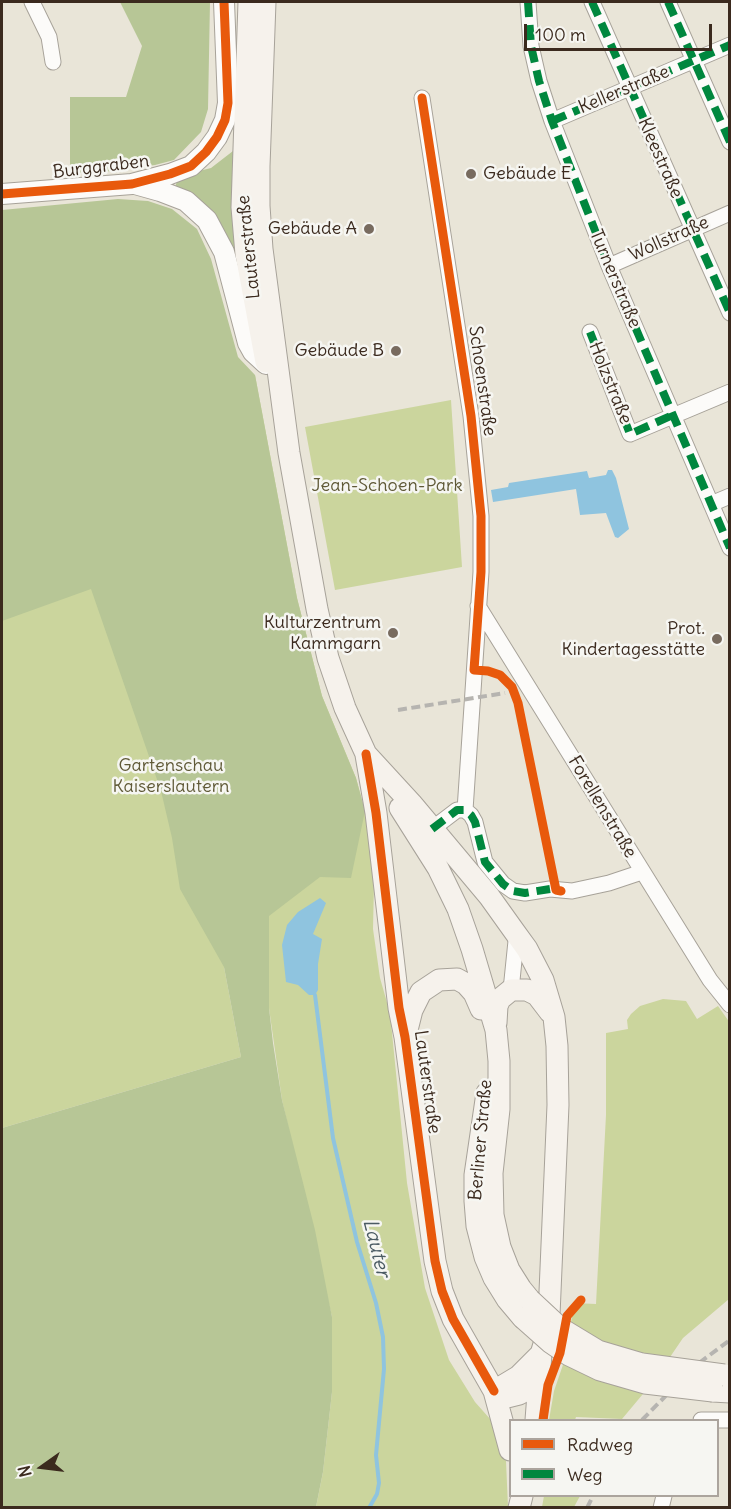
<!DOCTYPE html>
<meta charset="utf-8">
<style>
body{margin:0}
#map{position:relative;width:731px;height:1509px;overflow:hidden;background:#e9e5d8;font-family:Delius,sans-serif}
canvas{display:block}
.frame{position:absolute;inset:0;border:3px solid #3b2a1e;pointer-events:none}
.legend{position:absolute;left:509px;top:1419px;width:210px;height:78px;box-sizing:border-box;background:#f6f6f2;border:2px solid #aba49d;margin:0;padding:8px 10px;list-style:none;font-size:18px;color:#3b2a1e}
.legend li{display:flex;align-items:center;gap:12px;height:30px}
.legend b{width:30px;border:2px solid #aba49d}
.north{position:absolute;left:12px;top:1437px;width:60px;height:60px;-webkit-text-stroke:4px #f6f6f2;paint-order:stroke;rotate:256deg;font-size:16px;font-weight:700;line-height:24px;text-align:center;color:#3b2a1e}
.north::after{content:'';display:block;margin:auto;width:21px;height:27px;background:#3b2a1e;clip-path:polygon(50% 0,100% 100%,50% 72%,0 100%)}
.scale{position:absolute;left:524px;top:24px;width:188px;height:27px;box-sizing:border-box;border:3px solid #3b2a1e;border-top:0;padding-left:8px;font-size:18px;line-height:21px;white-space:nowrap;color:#3b2a1e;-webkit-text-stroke:4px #f6f6f2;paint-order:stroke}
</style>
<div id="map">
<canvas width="731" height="1509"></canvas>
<div class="frame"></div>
<ul class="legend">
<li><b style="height:8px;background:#e8590c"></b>Radweg</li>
<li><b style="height:8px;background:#00873e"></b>Weg</li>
</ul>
<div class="north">N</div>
<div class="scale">100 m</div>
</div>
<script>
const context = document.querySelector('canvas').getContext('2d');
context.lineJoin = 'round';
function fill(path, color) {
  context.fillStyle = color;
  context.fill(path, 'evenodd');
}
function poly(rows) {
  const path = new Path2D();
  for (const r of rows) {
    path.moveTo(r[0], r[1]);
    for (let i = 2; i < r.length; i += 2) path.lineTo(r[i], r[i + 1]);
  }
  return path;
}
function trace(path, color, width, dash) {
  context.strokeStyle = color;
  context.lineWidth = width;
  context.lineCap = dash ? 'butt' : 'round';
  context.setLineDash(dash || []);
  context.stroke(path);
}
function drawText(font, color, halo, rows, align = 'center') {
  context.font = font + ' Delius,sans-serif';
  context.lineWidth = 5;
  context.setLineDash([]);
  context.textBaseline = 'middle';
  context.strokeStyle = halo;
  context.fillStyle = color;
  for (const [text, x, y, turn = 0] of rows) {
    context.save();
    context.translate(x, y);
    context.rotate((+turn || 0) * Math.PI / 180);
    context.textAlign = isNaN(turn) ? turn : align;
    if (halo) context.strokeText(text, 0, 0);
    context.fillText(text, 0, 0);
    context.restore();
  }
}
fill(poly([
 [255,375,297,598,322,696,356,778,365,811,374,884,373,929,380,978,390,1013,407,1183,425,1288,449,1360,475,1402,491,1420,496,1430,506,1461,508,1507,316,1507,323,1472,332,1392,332,1317,282,1100,269,1008,224,967,241,1057,2,1128,2,599],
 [451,400,462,567,335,590,305,427],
 [663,999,686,1001,697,1019,718,1006,730,1023,729,1299,683,1338,653,1382,622,1419,576,1417,575,1420,549,1420,554,1391,566,1356,574,1303,596,1304,606,1115,606,1033,628,1029,627,1020,631,1014,640,1006],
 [544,1496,580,1496,574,1507,542,1507]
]), '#cbd59d');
fill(poly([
 [120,2,210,2,208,109,201,132,174,160,155,165,103,172,70,173,70,97,126,97,142,46],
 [233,151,232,218,239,281,175,187,179,176,211,168],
 [118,199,148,201,172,209,197,229,211,259,238,357,255,375,297,598,322,696,356,778,365,811,351,878,320,877,269,916,269,1008,273,1043,282,1100,315,1230,332,1317,332,1392,323,1472,316,1507,2,1507,2,1128,241,1057,224,967,180,889,172,838,161,791,91,589,2,621,2,210]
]), '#b7c696');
fill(poly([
 [608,470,612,470,616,478,629,529,618,538,615,537,606,513,580,515,576,489,493,502,491,490,508,487,509,483,587,471,589,478,606,475],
 [320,898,326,903,313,934,322,939,318,964,318,990,315,995,309,995,298,985,286,982,282,945,287,925,298,912]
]), '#8fc4df');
trace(poly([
 [315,995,333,1138,357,1242,376,1303,383,1337,384,1369,376,1455,379,1483,377,1494,369,1508]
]), '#8fc4df', 4);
const minor = poly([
 [32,2,49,37,53,62],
 [528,2,531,46,539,81,552,121,609,266,730,548],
 [592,2,730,313],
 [668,2,730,142],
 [422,98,471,416,481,516,481,572,465,810],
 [552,121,730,45],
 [609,266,730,213],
 [590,332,630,434,730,392],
 [711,504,730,496],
 [478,606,710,980,730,1005],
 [432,829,457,810,465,810,471,815,475,822,485,862,503,884,513,891,525,893,550,889,572,891,609,883,642,872],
 [511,990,516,941,514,931],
 [701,1420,730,1420],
 [661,1508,664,1496]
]);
const tertiary = poly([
 [135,184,160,191,186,201,207,220,224,252,248,343,253,352,266,364],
 [2,194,132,184,170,174,191,166,206,152,217,137,225,120,228,103,224,2]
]);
const secondary = poly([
 [249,2,242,207,246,254,266,362],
 [265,2,259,166,259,206,262,249,289,453,317,609,328,658,345,708,366,754,411,803,489,896,514,931,527,949,543,980,554,1017,557,1046,558,1105,549,1315,545,1341,541,1354,536,1420],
 [366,755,376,813,399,1008,405,1037,435,1261,442,1291,453,1319,494,1391,510,1450],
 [400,808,438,868,458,909,472,949,496,1030,499,1061,499,1109,492,1173,493,1215,500,1247,509,1270,521,1289,530,1300],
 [496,1023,497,1006,500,999,511,990,527,990,537,995,550,1012],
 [406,1034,412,1010,421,992,439,980,457,979,466,984,474,993,481,1009],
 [487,1093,475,1175,475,1201,477,1226,485,1257,494,1278,507,1299,523,1318],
 [494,1391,519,1376,541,1354],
 [713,1391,730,1392],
 [503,1398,519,1394,528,1389,540,1369],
 [519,1508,522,1496]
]);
trace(minor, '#a7a299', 17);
trace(tertiary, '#a7a299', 22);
trace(secondary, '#a7a299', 23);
trace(minor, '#fcfbf9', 15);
trace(tertiary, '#fcfbf9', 20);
trace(secondary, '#f6f2ec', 21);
trace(poly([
 [398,710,505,693],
 [642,1420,695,1366,730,1340],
 [587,1508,593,1496]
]), '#b6b4b0', 4, [9, 4.5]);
const secondaryBridge = poly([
 [530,1300,560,1328,598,1351,642,1364,724,1375],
 [523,1318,550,1342,569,1355,600,1370,645,1383,713,1391]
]);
trace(secondaryBridge, '#a7a299', 23, []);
trace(secondaryBridge, '#f6f2ec', 21);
trace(poly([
 [528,2,531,46,539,81,552,121,609,266,730,548],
 [592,2,730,313],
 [668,2,730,142],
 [552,121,730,45],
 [590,332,630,434,673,415],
 [432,829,457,810,465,810,471,815,475,822,485,862,503,884,513,891,525,893,550,889]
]), '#00873e', 8, [15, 8]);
trace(poly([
 [422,98,471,416,481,516,481,572,474,670,488,671,500,675,512,687,518,703,556,890,561,891],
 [2,194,132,184,170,174,191,166,206,152,217,137,225,120,228,103,224,2],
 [366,754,376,813,399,1008,405,1037,435,1261,442,1291,453,1319,494,1391],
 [543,1420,548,1385,560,1353,567,1316,581,1300]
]), '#e8590c', 9);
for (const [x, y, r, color] of [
 [471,174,6,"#786b5f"],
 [369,229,6,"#786b5f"],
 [396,351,6,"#786b5f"],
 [393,633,6,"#786b5f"],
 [717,639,6,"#786b5f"]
]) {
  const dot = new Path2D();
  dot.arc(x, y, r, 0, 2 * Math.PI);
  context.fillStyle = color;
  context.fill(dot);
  trace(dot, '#f6f6f2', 2);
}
drawText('18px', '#3b2a1e', '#f6f6f2', [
 ["Kellerstraße",624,90,-23],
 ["Kleestraße",660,158,66],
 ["Burggraben",101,167,-7],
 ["Wollstraße",669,239,-24],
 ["Lauterstraße",249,247,-96],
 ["Turnerstraße",615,279,67],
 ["Schoenstraße",482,381,82],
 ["Holzstraße",610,383,68],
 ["Forellenstraße",602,807,59],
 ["Lauterstraße",427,1082,82],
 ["Berliner Straße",481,1140,-85]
]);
drawText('18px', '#3b2a1e', '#f6f6f2', [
 ["Gebäude E",483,174,"left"],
 ["Gebäude A",357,229],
 ["Gebäude B",384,351],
 ["Kulturzentrum",381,623],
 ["Kammgarn",381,644],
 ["Prot.",705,629],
 ["Kindertagesstätte",705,650]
], 'right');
drawText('18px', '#5f5936', '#f6f6f2', [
 ["Jean-Schoen-Park",387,486],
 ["Gartenschau",171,766],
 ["Kaiserslautern",171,787]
]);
drawText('italic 20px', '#4b5b63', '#f6f6f2', [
 ["Lauter",376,1248,76]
]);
</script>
